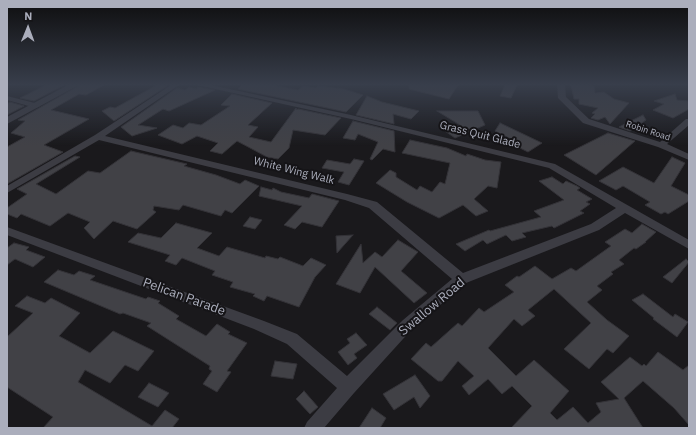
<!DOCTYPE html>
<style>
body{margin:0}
#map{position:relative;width:696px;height:435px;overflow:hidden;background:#1a191c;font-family:"IBM Plex Sans",sans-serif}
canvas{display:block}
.frame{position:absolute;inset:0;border:8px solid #abaebc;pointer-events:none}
.north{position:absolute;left:8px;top:8px;width:40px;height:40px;-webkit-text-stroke:3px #151417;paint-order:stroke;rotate:1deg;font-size:11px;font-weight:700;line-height:16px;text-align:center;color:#abaebc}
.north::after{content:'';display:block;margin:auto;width:14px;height:18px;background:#abaebc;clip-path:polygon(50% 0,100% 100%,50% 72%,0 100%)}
</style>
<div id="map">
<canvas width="696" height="435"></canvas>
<div class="frame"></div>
<div class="north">N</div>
</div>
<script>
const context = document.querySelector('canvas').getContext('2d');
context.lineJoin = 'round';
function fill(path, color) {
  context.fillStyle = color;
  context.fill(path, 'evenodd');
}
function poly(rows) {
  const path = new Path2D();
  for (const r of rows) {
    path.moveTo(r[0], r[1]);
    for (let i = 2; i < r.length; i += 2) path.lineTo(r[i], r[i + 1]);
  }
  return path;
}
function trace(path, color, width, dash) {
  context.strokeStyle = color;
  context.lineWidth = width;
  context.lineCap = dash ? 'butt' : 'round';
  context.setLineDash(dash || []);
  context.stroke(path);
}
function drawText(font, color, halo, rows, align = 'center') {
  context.font = font + ' "IBM Plex Sans",sans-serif';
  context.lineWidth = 4;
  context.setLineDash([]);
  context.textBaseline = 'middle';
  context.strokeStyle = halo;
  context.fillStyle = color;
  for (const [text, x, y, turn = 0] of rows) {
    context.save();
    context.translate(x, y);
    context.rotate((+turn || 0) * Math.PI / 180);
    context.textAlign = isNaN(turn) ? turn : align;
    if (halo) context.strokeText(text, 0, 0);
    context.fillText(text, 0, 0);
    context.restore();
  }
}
const building = poly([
 [46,85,64,85,34,101,20,98,46,85],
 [80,85,104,85,86,95,79,94,51,110,89,119,44,145,63,152,7,184,7,147,25,137,11,133,25,121,18,120,80,85],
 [157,85,167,86,114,121,102,111,110,107,115,108,157,85],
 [242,85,272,85,298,90,303,86,316,88,318,86,344,89,363,95,346,112,238,89,242,85],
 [409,85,458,85,449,99,409,89,409,85],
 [505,85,517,85,511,98,500,96,505,85],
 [571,85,594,86,595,93,604,92,614,99,629,103,610,124,605,117,598,120,591,118,595,114,592,113,598,108,579,104,579,99,574,99,571,85],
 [189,87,197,89,197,87,215,90,169,111,163,109,138,125,157,128,132,136,121,127,177,88,185,90,189,87],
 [232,94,272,103,248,125,258,127,249,137,271,142,296,108,297,110,298,109,341,118,325,135,293,130,289,148,278,159,267,157,237,141,222,154,210,151,218,143,197,136,182,144,158,135,173,125,183,128,189,123,201,125,230,106,221,105,232,94],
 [675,94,677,100,689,101,689,109,673,118,653,110,664,104,654,101,675,94],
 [367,96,382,102,419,111,411,119,393,114,394,124,356,115,367,96],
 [10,102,24,106,7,115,7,104,10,102],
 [437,111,478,111,485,125,455,138,445,131,460,125,437,111],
 [643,115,646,120,630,131,619,127,643,115],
 [353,121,394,131,395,152,383,149,372,160,370,159,378,142,358,134,355,140,343,138,353,121],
 [500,123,542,143,528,152,512,144,515,141,495,131,500,123],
 [608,133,635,141,596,175,564,155,608,133],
 [410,140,447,148,466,156,467,154,485,160,501,162,497,188,488,186,474,199,488,211,476,216,463,205,439,218,407,202,376,183,390,170,396,173,396,177,417,190,420,186,432,192,440,182,445,184,450,163,402,153,410,140],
 [131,151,187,164,184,166,216,175,240,184,245,180,259,186,232,213,225,210,221,216,183,205,179,210,154,206,153,210,156,212,137,229,113,221,94,239,84,228,90,222,68,213,50,226,21,214,17,218,7,214,7,208,27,194,17,189,75,156,80,157,36,184,56,194,88,171,100,173,131,151],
 [672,157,685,163,671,186,689,195,689,201,668,214,665,212,661,214,645,205,650,202,623,186,616,190,599,181,623,167,654,183,672,157],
 [354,159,364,161,349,185,338,182,344,172,322,168,327,160,350,164,354,159],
 [552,177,563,184,566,181,577,186,580,188,577,190,592,199,586,202,590,204,580,211,584,213,554,228,552,226,522,233,526,237,512,241,506,235,487,244,483,240,465,251,456,244,489,230,490,231,541,217,534,211,564,200,539,181,552,177],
 [261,187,272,190,273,188,281,192,309,198,312,194,339,201,322,227,302,222,295,229,284,225,302,206,259,196,261,187],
 [250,217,262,220,255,229,243,226,250,217],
 [176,223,212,233,197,248,219,256,227,247,265,258,266,256,278,259,280,257,303,266,311,258,326,265,315,277,299,307,267,296,264,301,253,296,255,294,230,287,233,282,212,275,215,271,182,258,176,265,165,261,170,255,128,242,138,233,161,238,176,223],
 [642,224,656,232,645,242,646,242,636,249,634,248,619,260,624,264,611,272,613,274,597,286,602,290,587,302,607,320,629,336,613,353,607,349,589,369,564,349,591,323,554,289,528,310,535,316,522,326,514,319,488,348,516,376,534,360,569,391,550,413,557,420,573,407,588,423,601,412,596,403,619,399,601,382,630,357,642,366,644,364,646,366,658,352,683,370,689,365,689,425,674,408,643,381,624,398,643,428,511,428,532,406,512,386,502,394,488,379,469,395,462,386,474,376,458,361,442,381,438,381,411,359,426,343,431,347,458,323,462,326,479,308,484,312,514,292,505,285,517,276,519,277,535,266,552,279,571,268,576,271,611,246,605,242,625,229,632,233,642,224],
 [353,235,337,253,336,236,353,235],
 [398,240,418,252,401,271,427,293,414,303,375,267,360,293,336,284,361,244,363,263,375,252,382,257,398,240],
 [14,243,29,247,26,250,45,257,33,267,15,259,7,265,7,248,14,243],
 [686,259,689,262,672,283,663,277,686,259],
 [58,270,74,275,79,271,95,276,90,280,146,299,148,297,160,301,158,303,179,316,176,319,206,336,217,324,230,332,228,334,247,343,227,371,231,372,217,392,203,384,212,371,209,369,210,366,147,326,151,323,123,313,120,314,44,282,58,270],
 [643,294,673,317,675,314,688,322,677,337,653,319,654,318,632,300,643,294],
 [27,296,45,303,51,298,80,313,59,336,90,353,113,331,154,351,138,371,125,365,110,383,85,370,78,382,152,426,165,410,179,419,172,428,43,428,53,417,7,387,7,337,33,313,15,306,27,296],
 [377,307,397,323,390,330,369,314,377,307],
 [356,333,367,345,354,354,357,358,348,365,338,352,350,343,347,339,356,333],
 [275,361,297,364,293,379,271,376,275,361],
 [415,375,430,396,420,408,414,397,394,410,383,394,415,375],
 [149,383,169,393,158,407,138,397,149,383],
 [304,391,318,407,310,414,296,399,304,391],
 [372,408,386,418,380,428,359,428,372,408]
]);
fill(building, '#414146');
trace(building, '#343338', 1);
fill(poly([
 [171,85,179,85,105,136,347,194,377,202,463,273,591,224,616,208,549,168,351,119,197,85,211,85,351,115,555,164,689,240,689,249,625,213,599,230,466,283,413,328,354,393,324,428,304,428,307,422,337,388,287,344,254,329,7,235,7,227,264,321,297,334,347,376,403,320,452,279,369,208,345,200,99,140,7,193,7,186,95,135,171,85],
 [557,85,565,85,566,97,589,119,660,142,686,119,689,119,689,125,667,144,689,154,689,160,658,147,583,123,558,98,557,85],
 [7,96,39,104,40,106,36,108,7,100,7,96]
]), '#3c3c43');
fill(poly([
 [68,85,79,85,7,124,7,117,68,85]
]), '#3c3c43');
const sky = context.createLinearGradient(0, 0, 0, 146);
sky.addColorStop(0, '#0e0e0f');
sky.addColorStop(0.58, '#383e4b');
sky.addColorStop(1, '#383e4b00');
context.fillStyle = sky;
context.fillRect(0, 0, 696, 146);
drawText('9px', '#abaebc', '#151417', [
 ["Robin Road",648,131,18]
]);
drawText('11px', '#abaebc', '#151417', [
 ["Grass Quit Glade",480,135,14],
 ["White Wing Walk",294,171,14]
]);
drawText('13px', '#abaebc', '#151417', [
 ["Pelican Parade",184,297,20],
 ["Swallow Road",432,307,-40]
]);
</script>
